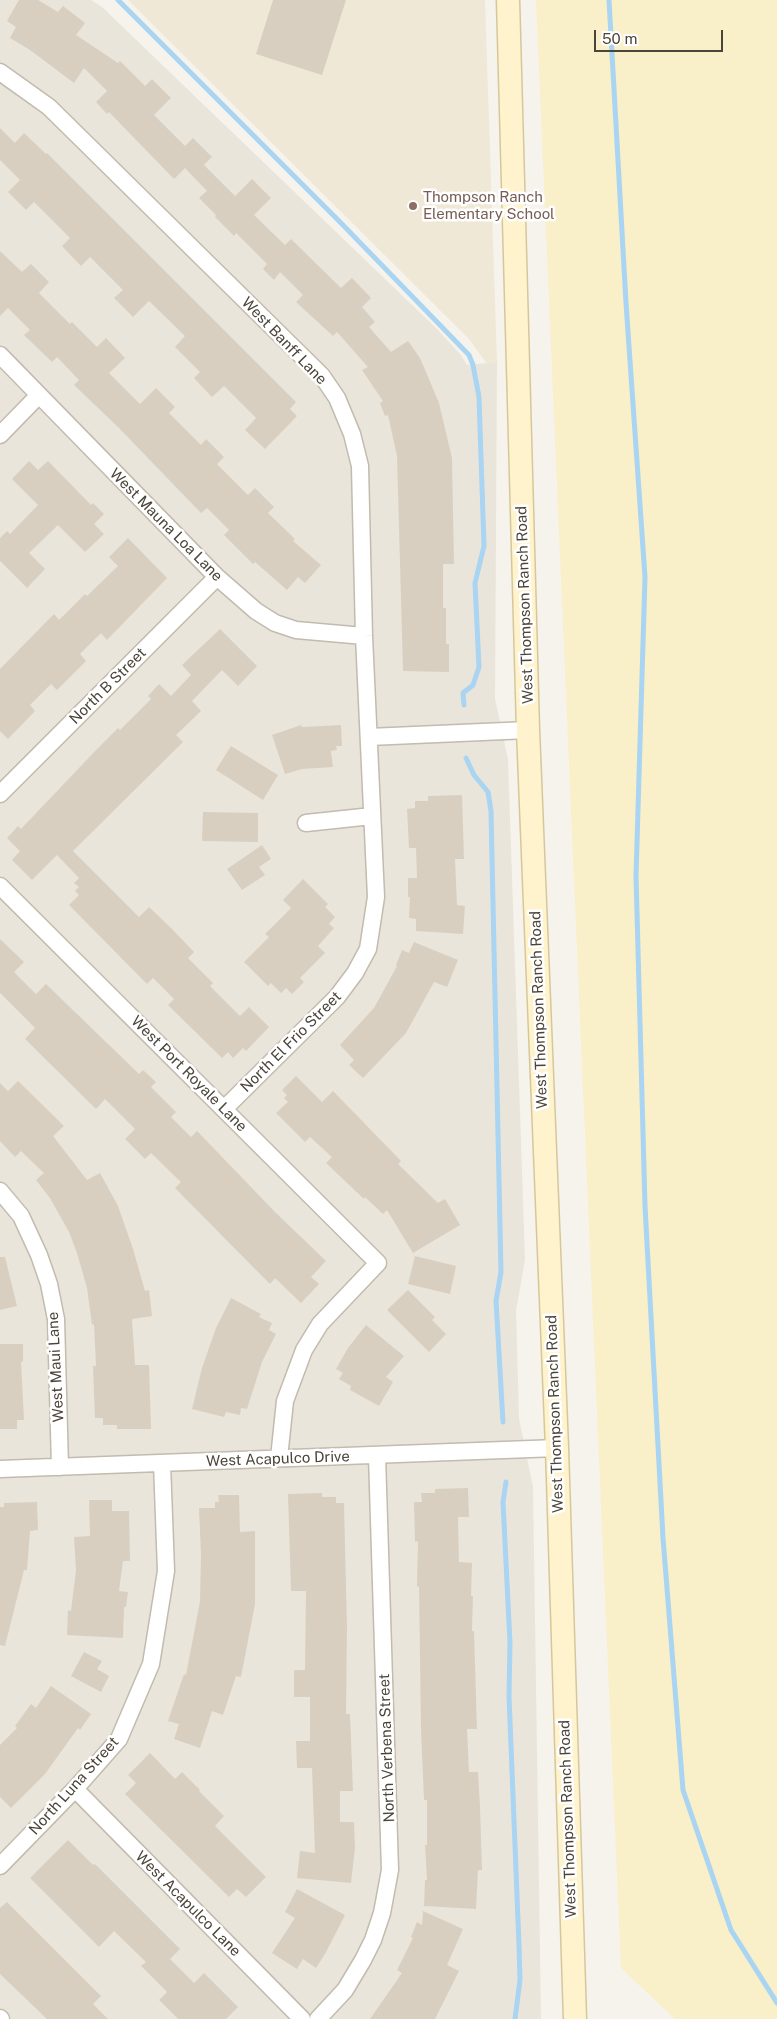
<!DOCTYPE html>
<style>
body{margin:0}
#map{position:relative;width:777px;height:2019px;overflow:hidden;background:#f6f3ec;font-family:"Public Sans",sans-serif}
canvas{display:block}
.scale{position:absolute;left:594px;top:30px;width:129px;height:22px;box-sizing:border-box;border:2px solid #4b4439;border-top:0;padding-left:6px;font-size:15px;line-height:18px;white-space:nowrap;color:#4b4439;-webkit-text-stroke:4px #fff;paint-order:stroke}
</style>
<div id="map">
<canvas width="777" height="2019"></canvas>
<div class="scale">50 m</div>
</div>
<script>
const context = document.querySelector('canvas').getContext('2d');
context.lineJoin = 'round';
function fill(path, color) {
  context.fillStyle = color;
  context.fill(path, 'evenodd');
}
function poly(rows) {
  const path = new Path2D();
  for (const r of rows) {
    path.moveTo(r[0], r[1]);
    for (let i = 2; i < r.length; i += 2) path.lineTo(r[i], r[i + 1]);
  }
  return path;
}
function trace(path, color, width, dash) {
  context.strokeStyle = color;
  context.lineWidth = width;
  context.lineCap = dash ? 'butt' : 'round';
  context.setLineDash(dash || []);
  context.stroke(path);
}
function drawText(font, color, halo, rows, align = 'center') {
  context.font = font + ' "Public Sans",sans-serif';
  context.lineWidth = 5;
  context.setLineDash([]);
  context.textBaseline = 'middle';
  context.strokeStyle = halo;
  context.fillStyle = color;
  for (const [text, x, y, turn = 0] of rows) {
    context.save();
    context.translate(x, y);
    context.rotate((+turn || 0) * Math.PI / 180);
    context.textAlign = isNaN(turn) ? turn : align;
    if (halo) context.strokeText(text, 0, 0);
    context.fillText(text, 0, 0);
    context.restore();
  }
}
fill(poly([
 [0,0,91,0,102,7,437,329,461,355,467,365,497,362,495,699,508,759,525,1260,516,1311,519,1419,533,1487,541,2019,0,2019]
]), '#eae5da');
fill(poly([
 [128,0,485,0,497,362,487,364,469,339]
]), '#efe8d6');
fill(poly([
 [536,0,777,0,777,2019,675,2019,621,1968]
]), '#f9efc9');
trace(poly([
 [118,0,340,222,469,355,473,365,479,397,484,546,475,583,479,667,473,685,463,693,464,705],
 [609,0,626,303,645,577,636,876,645,1206,663,1538,683,1790,731,1930,777,2003],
 [466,758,474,775,488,792,491,811,501,1272,496,1301,503,1422],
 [506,1482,503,1502,510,1643,509,1696,519,1945,520,1980,515,2019]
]), '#a9d4f2', 5);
fill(poly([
 [19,0,38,0,58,12,63,6,85,23,76,35,118,63,120,61,145,86,152,79,171,98,154,115,185,146,193,138,212,157,204,165,235,196,252,179,271,198,254,215,285,245,291,239,341,288,352,278,371,298,362,307,375,322,369,327,391,352,408,341,420,358,439,403,452,458,454,564,443,564,443,608,446,608,446,644,449,644,449,672,403,671,397,456,388,415,385,416,380,403,383,401,362,370,368,367,337,332,333,336,296,302,303,295,280,272,274,280,263,269,267,264,236,233,234,236,215,217,216,215,199,198,207,191,185,168,174,179,109,112,107,114,96,102,107,91,84,68,74,83,30,50,10,38,16,27,7,21],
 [273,0,346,0,322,75,256,54],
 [0,128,15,143,24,133,46,154,47,153,296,402,290,409,297,416,265,449,245,430,256,418,224,386,212,397,194,378,200,372,175,347,185,336,149,301,133,317,114,298,123,290,90,257,81,266,62,246,70,238,34,202,26,210,8,192,20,180,0,160],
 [0,251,22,272,31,264,49,282,39,293,70,324,72,322,97,347,106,338,125,358,109,373,140,404,156,388,175,407,169,413,201,445,206,439,224,457,217,464,248,495,255,488,274,507,268,513,295,539,293,541,321,565,305,583,298,577,287,590,255,562,253,564,224,535,229,530,207,508,201,513,118,427,74,385,79,380,57,357,52,362,24,335,30,330,8,308,0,316],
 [29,461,38,470,48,461,91,505,93,503,104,514,94,524,104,534,85,552,58,525,29,553,45,569,27,588,0,561,0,538,7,531,10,534,38,505,12,479],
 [128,538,167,578,107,640,101,633,80,654,86,661,57,690,51,684,30,705,35,711,8,739,0,731,0,669,54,614,59,620,85,594,87,596,118,566,109,557],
 [220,629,257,666,238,686,222,670,192,701,201,711,176,735,183,742,73,851,139,917,149,907,170,927,194,952,188,958,213,983,210,986,240,1016,249,1007,269,1027,246,1051,243,1048,233,1058,228,1052,222,1058,168,1005,174,999,153,978,147,984,69,905,79,895,75,891,79,887,74,883,79,878,57,855,32,880,12,860,20,851,7,838,18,826,21,829,98,748,118,728,120,730,151,699,148,696,159,684,171,696,191,675,182,665],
 [301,725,302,727,341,725,342,746,336,746,337,750,331,751,333,767,302,769,285,774,272,735],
 [231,746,278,775,263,800,216,770],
 [462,795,464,859,455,859,457,905,465,906,463,934,416,931,416,919,409,918,410,897,408,897,408,878,417,878,416,848,409,848,407,809,415,808,415,801,428,801,428,796],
 [203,812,258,813,258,842,202,841],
 [262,845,271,859,259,867,265,875,242,890,227,869],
 [303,879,328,904,325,907,335,917,329,924,334,928,318,946,325,953,300,978,304,982,292,994,286,988,281,993,271,983,268,986,244,962,269,937,265,934,291,908,283,900],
 [0,939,24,962,14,972,36,994,46,984,139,1074,143,1070,156,1082,151,1087,176,1112,171,1117,191,1137,197,1131,275,1212,326,1261,311,1277,319,1284,301,1303,275,1278,270,1284,250,1264,175,1188,181,1182,151,1153,145,1159,125,1139,135,1129,105,1099,96,1109,25,1039,35,1028,0,993],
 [414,942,458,960,447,987,434,982,406,1033,363,1078,349,1065,354,1060,340,1045,374,1008,397,966,396,965,402,950,409,953],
 [296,1076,322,1102,333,1091,401,1161,398,1164,438,1203,445,1199,460,1225,413,1253,387,1210,383,1214,365,1197,364,1199,326,1163,332,1157,310,1137,305,1142,276,1113,288,1102,284,1098,287,1095,282,1090],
 [18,1081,64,1126,53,1136,87,1180,100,1173,118,1206,133,1249,145,1291,149,1290,152,1316,132,1319,135,1365,149,1365,151,1429,117,1429,117,1425,103,1425,103,1418,95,1418,93,1366,96,1366,94,1324,92,1325,87,1288,77,1253,69,1232,50,1198,36,1180,44,1173,21,1151,15,1157,0,1141,0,1083,8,1091],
 [415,1256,456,1266,450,1294,408,1284],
 [0,1257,5,1257,17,1306,0,1310],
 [408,1290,435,1317,432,1320,446,1334,429,1352,387,1310],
 [231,1298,261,1314,259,1317,272,1323,269,1330,276,1334,262,1362,247,1409,241,1408,240,1415,226,1412,224,1417,192,1409,202,1368,216,1328],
 [366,1325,404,1356,386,1377,393,1382,379,1406,350,1390,351,1386,339,1379,343,1373,336,1369,348,1348],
 [0,1344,23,1344,23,1361,21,1362,24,1420,17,1420,17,1429,0,1429],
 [468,1488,469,1517,458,1517,459,1562,472,1563,471,1596,473,1596,472,1631,474,1631,477,1729,467,1729,469,1772,478,1772,480,1807,482,1870,478,1870,476,1909,424,1906,425,1880,427,1880,425,1845,427,1845,427,1800,424,1800,421,1730,419,1587,417,1586,418,1541,415,1542,414,1502,422,1502,421,1493,435,1493,435,1489],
 [322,1493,322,1497,336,1497,336,1503,344,1503,347,1627,346,1714,350,1714,353,1791,340,1791,340,1822,354,1822,355,1848,351,1883,297,1878,300,1851,315,1853,312,1768,297,1768,296,1741,310,1741,310,1697,294,1697,294,1670,305,1670,306,1591,291,1591,288,1494],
 [218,1495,239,1495,240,1532,255,1531,255,1604,241,1677,236,1676,223,1715,212,1711,200,1748,174,1739,179,1724,168,1721,184,1674,186,1675,200,1601,201,1555,199,1508,215,1508,215,1502,219,1502],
 [89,1500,112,1500,112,1511,129,1511,130,1561,123,1561,119,1591,128,1592,126,1607,124,1607,123,1638,67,1635,68,1610,71,1611,76,1570,74,1537,90,1536],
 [37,1502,38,1530,30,1531,27,1570,24,1570,5,1646,0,1645,0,1507,4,1507,4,1503],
 [84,1652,102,1661,97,1669,109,1676,101,1692,71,1676],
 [51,1686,91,1714,80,1730,78,1728,45,1774,11,1808,0,1797,0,1745,17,1728,15,1726,31,1704,36,1708],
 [150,1753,175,1779,182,1772,200,1790,199,1791,224,1816,215,1826,266,1877,246,1897,237,1889,229,1897,125,1794,136,1783,128,1775],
 [68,1840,93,1865,95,1864,180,1949,170,1959,194,1983,204,1973,238,2007,226,2019,178,2019,159,2000,167,1992,141,1966,146,1962,114,1931,99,1947,30,1878],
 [297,1889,345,1915,325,1954,316,1968,303,1959,297,1969,272,1953,295,1918,285,1912],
 [7,1902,101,1996,93,2004,108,2019,47,2019,0,1974,0,1908],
 [423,1911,463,1929,447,1965,459,1971,435,2019,370,2019,402,1973,397,1970,413,1938,411,1937,417,1922,422,1925]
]), '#d8cfc1');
const minor = poly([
 [0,72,49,107,322,376,337,398,352,434,360,466,364,636,376,897,368,949,355,973,337,997,224,1109],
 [0,355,217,577,256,611,275,623,296,630,364,636],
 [0,435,39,395],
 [369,737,528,730],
 [0,794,217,577],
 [306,823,372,816],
 [0,886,378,1263,320,1324,304,1350,285,1401,279,1458],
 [0,1191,21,1216,39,1255,49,1284,56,1319,60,1467],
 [0,1469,557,1448],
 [75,1789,302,2019],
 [0,1866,75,1789,119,1739,151,1664,166,1571,162,1463],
 [0,2018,1,2019],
 [318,2019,345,1990,363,1960,373,1940,382,1913,390,1870,377,1456]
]);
const secondary = poly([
 [508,0,528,730,557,1448,575,2019]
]);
trace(minor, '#c2bbae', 19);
trace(secondary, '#d6c79b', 25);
trace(minor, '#fff', 16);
trace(secondary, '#fff3cd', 22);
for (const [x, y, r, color] of [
 [413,206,5,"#8d6e63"]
]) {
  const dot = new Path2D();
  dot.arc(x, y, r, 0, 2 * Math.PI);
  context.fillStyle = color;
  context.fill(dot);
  trace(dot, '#fff', 2);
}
drawText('15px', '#785e54', '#fff', [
 ["Thompson Ranch",423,197],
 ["Elementary School",423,214]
], 'left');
drawText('15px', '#4b4439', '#fff', [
 ["West Banff Lane",284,341,46],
 ["West Mauna Loa Lane",166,525,45],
 ["West Thompson Ranch Road",525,605,-92],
 ["North B Street",108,686,-45],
 ["West Thompson Ranch Road",539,1010,-92],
 ["North El Frio Street",291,1042,-45],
 ["West Port Royale Lane",189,1074,45],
 ["West Maui Lane",56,1367,-93],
 ["West Thompson Ranch Road",555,1414,-92],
 ["West Acapulco Drive",278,1459,-2],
 ["North Verbena Street",387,1748,-92],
 ["North Luna Street",74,1786,-48],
 ["West Thompson Ranch Road",568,1819,-92],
 ["West Acapulco Lane",188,1904,45]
]);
</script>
